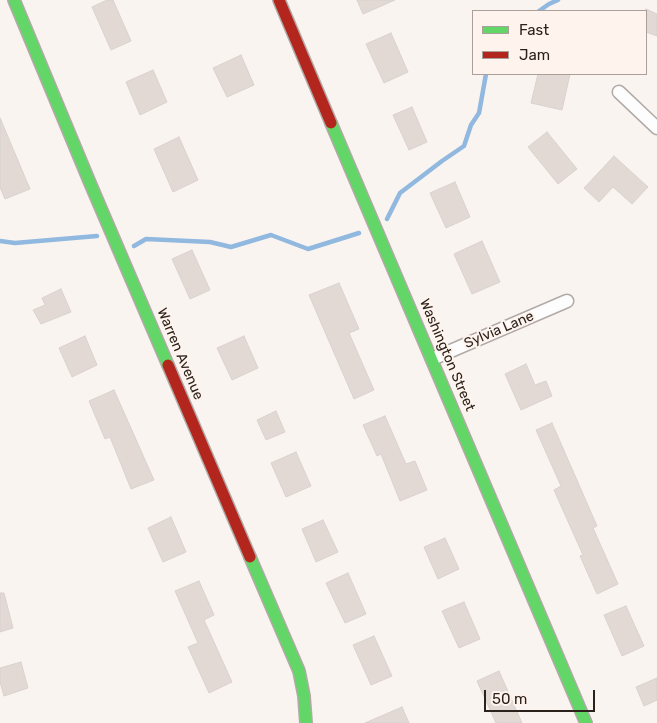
<!DOCTYPE html>
<style>
body{margin:0}
#map{position:relative;width:657px;height:723px;overflow:hidden;background:#faf4f1;font-family:Rubik,sans-serif}
canvas{display:block}
.legend{position:absolute;left:472px;top:10px;width:175px;height:65px;box-sizing:border-box;background:#fef3ed;border:1px solid #aa9f99;margin:0;padding:6px 9px;list-style:none;font-size:15px;color:#2b221c}
.legend li{display:flex;align-items:center;gap:10px;height:25px}
.legend b{width:25px;border:1px solid #aa9f99}
.scale{position:absolute;left:484px;top:690px;width:111px;height:22px;box-sizing:border-box;border:2px solid #2b221c;border-top:0;padding-left:6px;font-size:15px;line-height:18px;white-space:nowrap;color:#2b221c;-webkit-text-stroke:4px #fef3ed;paint-order:stroke}
</style>
<div id="map">
<canvas width="657" height="723"></canvas>
<ul class="legend">
<li><b style="height:6px;background:#63d668"></b>Fast</li>
<li><b style="height:6px;background:#b3261e"></b>Jam</li>
</ul>
<div class="scale">50 m</div>
</div>
<script>
const context = document.querySelector('canvas').getContext('2d');
context.lineJoin = 'round';
function poly(rows) {
  const path = new Path2D();
  for (const r of rows) {
    path.moveTo(r[0], r[1]);
    for (let i = 2; i < r.length; i += 2) path.lineTo(r[i], r[i + 1]);
  }
  return path;
}
function trace(path, color, width, dash) {
  context.strokeStyle = color;
  context.lineWidth = width;
  context.lineCap = dash ? 'butt' : 'round';
  context.setLineDash(dash || []);
  context.stroke(path);
}
function fill(path, color) {
  context.fillStyle = color;
  context.fill(path, 'evenodd');
}
function drawText(font, color, halo, rows, align = 'center') {
  context.font = font + ' Rubik,sans-serif';
  context.lineWidth = 4;
  context.setLineDash([]);
  context.textBaseline = 'middle';
  context.strokeStyle = halo;
  context.fillStyle = color;
  for (const [text, x, y, turn = 0] of rows) {
    context.save();
    context.translate(x, y);
    context.rotate((+turn || 0) * Math.PI / 180);
    context.textAlign = isNaN(turn) ? turn : align;
    if (halo) context.strokeText(text, 0, 0);
    context.fillText(text, 0, 0);
    context.restore();
  }
}
trace(poly([
 [539,11,549,4,558,0],
 [387,219,400,193,442,161,464,146,471,125,479,113,486,74],
 [0,241,15,243,97,236],
 [134,246,146,239,210,242,231,247,271,235,308,249,359,233]
]), '#91b8df', 4.5);
const building = poly([
 [107,0,113,0,131,41,111,50,92,7,107,0],
 [357,0,395,0,363,14,357,0],
 [646,9,657,14,657,36,646,32,646,9],
 [391,33,408,72,384,83,366,44,391,33],
 [241,55,254,85,227,97,213,68,241,55],
 [153,70,167,102,140,115,126,82,153,70],
 [538,74,570,74,562,110,531,103,538,74],
 [412,107,427,142,409,150,393,115,412,107],
 [0,118,30,189,5,199,0,187,0,118],
 [547,132,577,169,558,184,528,147,547,132],
 [179,137,198,180,173,192,154,149,179,137],
 [614,156,648,187,632,204,613,187,599,202,584,188,614,156],
 [455,182,470,217,446,228,430,193,455,182],
 [482,241,500,282,472,294,454,254,482,241],
 [192,250,210,290,190,299,172,259,192,250],
 [339,283,359,329,349,333,374,390,354,399,309,295,339,283],
 [61,289,71,312,41,324,33,310,45,305,42,298,61,289],
 [85,336,97,365,72,377,59,348,85,336],
 [244,336,258,368,232,380,217,348,244,336],
 [526,364,535,385,546,381,552,396,521,410,505,374,526,364],
 [114,390,154,480,131,489,110,437,105,439,89,401,114,390],
 [276,411,285,432,266,440,257,420,276,411],
 [385,416,406,464,415,461,427,490,400,501,381,454,377,456,363,425,385,416],
 [552,423,597,526,593,528,618,584,597,594,580,556,583,555,554,490,561,486,536,430,552,423],
 [296,452,311,486,286,497,271,463,296,452],
 [171,517,186,552,163,562,148,528,171,517],
 [323,520,338,552,316,562,302,529,323,520],
 [445,538,459,569,438,579,424,547,445,538],
 [348,573,366,614,345,623,326,583,348,573],
 [199,581,214,615,204,620,232,682,209,693,188,647,198,643,175,591,199,581],
 [0,593,4,593,13,628,0,632,0,593],
 [464,602,480,639,459,648,442,611,464,602],
 [626,606,644,646,622,656,604,615,626,606],
 [374,636,392,676,371,685,353,645,374,636],
 [21,662,28,688,4,696,0,682,0,668,21,662],
 [499,671,522,723,496,723,477,681,499,671],
 [657,678,657,700,644,706,636,687,657,678],
 [402,707,409,723,365,723,402,707]
]);
fill(building, '#e2d9d5');
trace(building, '#d8d1cd', 1);
const street = poly([
 [619,92,657,128],
 [432,359,567,301]
]);
const fast = poly([
 [14,0,90,183,168,365],
 [331,123,586,723],
 [250,557,299,671,304,696,306,723]
]);
const jam = poly([
 [279,0,331,123],
 [168,365,250,557]
]);
trace(street, '#b1aaa7', 15);
trace(fast, '#b1aaa7', 14);
trace(jam, '#b1aaa7', 14);
trace(street, '#fefdfd', 12);
trace(fast, '#63d668', 11);
trace(jam, '#b3261e', 11);
drawText('14px', '#2b221c', '#fef3ed', [
 ["Sylvia Lane",499,330,-23],
 ["Warren Avenue",180,354,67],
 ["Washington Street",447,355,67]
]);
</script>
